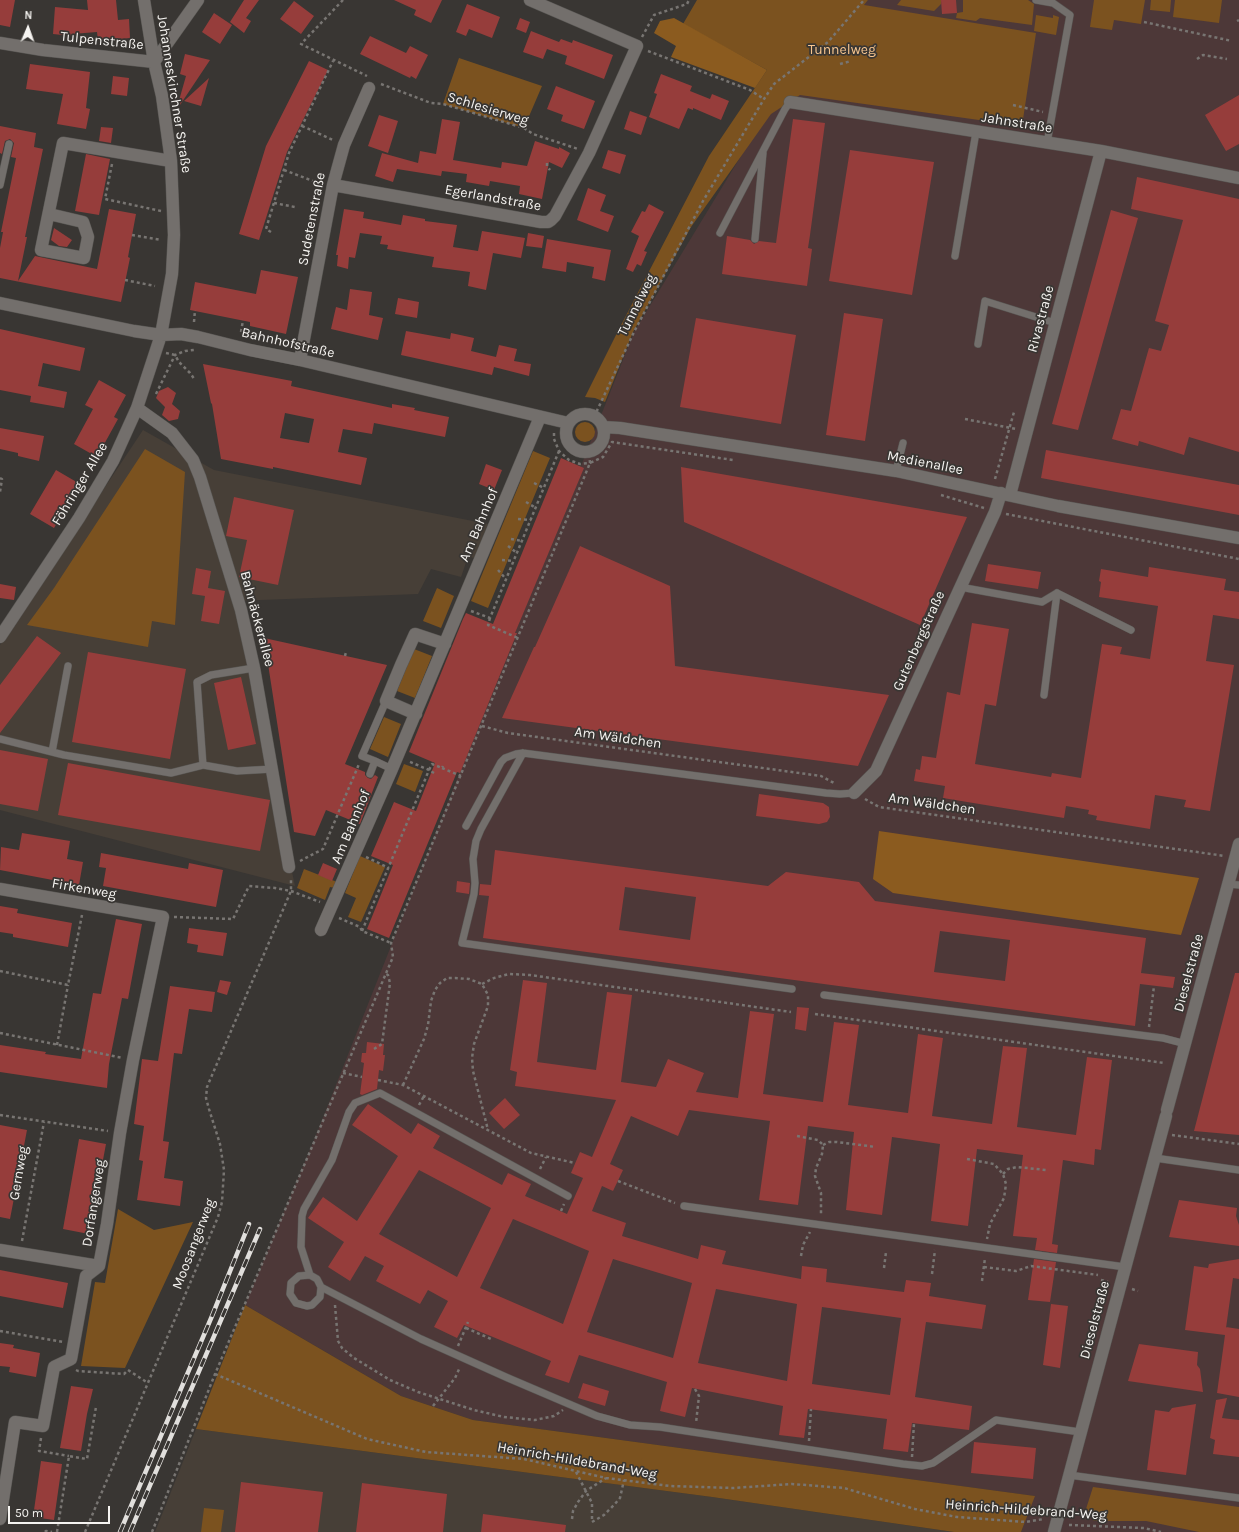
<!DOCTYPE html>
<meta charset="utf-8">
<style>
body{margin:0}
#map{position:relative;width:1239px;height:1532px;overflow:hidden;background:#393633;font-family:Karla,sans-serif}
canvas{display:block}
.north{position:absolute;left:8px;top:8px;width:40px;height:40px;-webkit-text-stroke:3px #393633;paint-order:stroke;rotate:2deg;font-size:11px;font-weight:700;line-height:16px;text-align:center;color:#f6f4f1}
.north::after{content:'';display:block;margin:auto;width:14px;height:18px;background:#f6f4f1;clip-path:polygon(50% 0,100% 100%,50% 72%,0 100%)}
.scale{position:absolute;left:8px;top:1506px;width:102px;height:18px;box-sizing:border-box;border:2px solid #f6f4f1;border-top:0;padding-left:5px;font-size:12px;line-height:14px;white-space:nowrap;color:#f6f4f1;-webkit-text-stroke:3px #393633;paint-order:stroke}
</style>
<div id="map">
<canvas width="1239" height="1532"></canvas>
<div class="north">N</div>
<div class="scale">50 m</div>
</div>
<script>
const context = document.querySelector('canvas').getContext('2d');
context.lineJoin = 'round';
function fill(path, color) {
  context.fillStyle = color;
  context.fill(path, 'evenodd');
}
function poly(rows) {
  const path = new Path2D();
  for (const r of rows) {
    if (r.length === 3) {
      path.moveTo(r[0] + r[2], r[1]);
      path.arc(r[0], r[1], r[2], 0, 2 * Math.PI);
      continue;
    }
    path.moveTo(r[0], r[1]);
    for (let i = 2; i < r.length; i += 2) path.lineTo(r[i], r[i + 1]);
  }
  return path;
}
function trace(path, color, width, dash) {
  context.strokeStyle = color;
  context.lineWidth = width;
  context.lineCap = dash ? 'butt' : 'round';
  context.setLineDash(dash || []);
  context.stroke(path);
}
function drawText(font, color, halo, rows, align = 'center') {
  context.font = font + ' Karla,sans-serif';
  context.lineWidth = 3.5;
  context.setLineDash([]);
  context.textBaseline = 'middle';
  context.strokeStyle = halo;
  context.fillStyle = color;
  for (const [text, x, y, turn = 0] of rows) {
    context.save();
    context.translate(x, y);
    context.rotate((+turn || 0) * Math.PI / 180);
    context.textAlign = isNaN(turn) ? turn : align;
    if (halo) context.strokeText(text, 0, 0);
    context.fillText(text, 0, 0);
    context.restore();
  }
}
fill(poly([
 [868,0,1239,0,1239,1532,1021,1532,1034,1496,473,1420,401,1396,245,1305,315,1138,634,332,772,105]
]), '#4d3838');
fill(poly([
 [143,430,214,470,488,524,475,558,468,557,461,577,431,569,418,594,234,601,295,886,0,810,0,645],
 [196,1429,712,1497,954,1532,155,1532]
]), '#473f37');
fill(poly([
 [697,0,868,0,864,5,1036,33,1022,126,800,95,771,114,691,227,633,332,605,402,595,398,585,397,618,331,709,156,767,70,683,24],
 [901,0,941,0,941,4,934,11,897,5],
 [963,0,1028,0,1034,4,1032,25,980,18,976,21,956,18,957,13,963,12],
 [1094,0,1145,0,1141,24,1114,20,1112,30,1090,27],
 [1151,0,1171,0,1170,12,1150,10],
 [1175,0,1222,0,1219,23,1173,17],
 [1036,15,1053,18,1053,15,1059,17,1056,35,1034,31],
 [459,58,542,86,524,128,443,104],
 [585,432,10],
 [145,449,185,472,175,625,152,621,148,647,27,625,54,588],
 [533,451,550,458,488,608,471,601],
 [437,588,454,596,441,628,423,621],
 [414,649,432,656,415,698,397,691],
 [384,717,401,724,388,757,370,749],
 [404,764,423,771,415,792,396,784],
 [360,856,385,867,361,922,348,917,356,898,345,893],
 [304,869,337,882,335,888,330,887,325,900,297,888],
 [118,1209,154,1230,193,1222,125,1368,81,1366,95,1282,105,1283],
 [245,1305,401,1396,473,1420,1035,1496,1021,1532,954,1532,712,1497,196,1429],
 [1093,1487,1239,1507,1239,1532,1199,1532,1146,1521,1094,1521,1086,1509],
 [204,1508,224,1510,221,1532,201,1532]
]), '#7b521f');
fill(poly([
 [674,18,767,70,755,88,671,57,676,46,654,33,660,21],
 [879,831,1199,878,1181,935,893,893,873,879]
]), '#8b5b1f');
fill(poly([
 [0,0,15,0,10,27,0,25],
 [87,0,116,0,118,20,129,19,130,38,98,41,97,32,72,34,72,36,53,34,55,7,88,10],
 [244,0,259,0,246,18,251,21,244,33,230,22],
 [394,0,442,0,431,23,414,15,416,10],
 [941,0,956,0,957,13,942,14],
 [294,1,314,16,301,34,280,19],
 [467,4,500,17,492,38,469,29,466,36,456,32],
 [214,13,232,25,220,44,202,32],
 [520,18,530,22,526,33,516,29],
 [531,31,559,42,561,39,572,43,573,40,613,55,604,79,565,64,567,56,547,49,543,59,523,52],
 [370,36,406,53,410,46,428,55,416,79,411,76,410,78,360,54],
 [185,54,210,60,180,105,178,104,186,76,180,74],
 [309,61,328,70,287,152,259,240,239,234,266,146],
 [30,64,90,72,86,108,90,109,86,129,57,124,63,94,26,89],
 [661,74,692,86,690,91,710,99,712,94,729,101,721,120,693,108,693,110,688,108,679,129,649,117,657,94,654,93],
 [113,76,129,78,127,96,111,94],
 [209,78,201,106,184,101],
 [556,86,595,101,584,129,561,121,563,115,547,109],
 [1239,95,1239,144,1226,151,1205,115],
 [630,111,647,117,641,135,624,129],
 [379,115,398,121,388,153,368,146],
 [442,119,460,122,453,160,501,168,502,162,527,166,535,141,559,149,559,147,570,153,562,168,549,162,542,199,519,194,520,186,490,181,489,186,466,182,467,174,442,171,441,176,397,169,393,182,375,176,382,153,418,163,420,151,436,154],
 [793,119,825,123,810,235,808,248,812,249,807,286,722,274,727,236,750,240,754,244,759,241,776,243],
 [0,126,36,133,34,147,43,149,25,237,27,237,18,281,35,256,97,269,109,209,136,214,128,257,130,258,121,302,0,278,0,248,3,232,1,232,16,158,11,157,14,143,10,139,5,141,2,154,0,153],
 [101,127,113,128,111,143,99,141],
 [608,150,626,155,620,174,602,168],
 [850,150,934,162,912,295,829,281],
 [86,154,110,159,99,215,75,211],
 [1137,177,1239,199,1239,452,1189,437,1184,455,1139,441,1138,446,1112,439,1121,409,1131,411,1149,348,1161,351,1169,325,1155,321,1183,220,1131,209],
 [588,188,606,195,600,211,614,216,608,232,577,220],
 [649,204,664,212,644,251,647,252,641,266,637,264,633,272,626,269,639,236,631,232,642,211,645,212],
 [344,209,364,212,363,218,401,225,403,215,425,219,425,221,457,225,453,247,478,251,482,231,525,238,521,258,493,253,486,290,468,286,470,272,432,267,434,257,387,249,388,245,380,244,382,236,360,233,355,258,349,257,348,269,337,266,338,255,336,255],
 [1111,210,1138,218,1078,430,1052,424],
 [54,228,72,240,67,247,59,246,51,240],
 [528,233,544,236,542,248,526,246],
 [547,239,611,250,605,281,592,278,594,267,567,262,566,272,542,268],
 [261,270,298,277,286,334,250,326,250,322,190,310,195,282,256,294],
 [350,289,372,292,369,315,383,318,378,340,331,329,336,307,347,310],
 [398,298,419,302,417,318,395,314],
 [844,313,883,319,865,441,826,435],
 [696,318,796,335,781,424,680,407],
 [0,329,85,348,80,371,43,363,38,386,67,392,64,408,30,402,31,396,0,390],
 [406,331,450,339,451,333,474,338,471,351,496,357,499,345,517,349,514,361,531,364,529,376,494,367,492,375,401,355],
 [203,364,292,381,291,386,392,408,392,404,415,408,414,410,449,417,445,437,374,423,372,434,343,429,338,452,367,458,361,485,273,467,273,469,221,459,212,404,211,403],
 [285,413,314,419,309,443,280,438],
 [99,380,126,395,114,417,118,419,97,457,74,444,93,409,85,405],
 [168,387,176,393,172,404,180,411,178,419,169,421,162,415,165,407,156,398,159,391],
 [0,428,44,436,39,461,18,456,18,453,0,449],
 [1046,450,1239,485,1239,515,1041,478],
 [561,458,584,468,515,633,517,633,460,773,457,772,389,938,367,929,393,865,371,856,394,802,416,811,435,763,409,752,463,619,466,613,493,624],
 [486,464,502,470,494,490,479,484],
 [681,467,967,517,920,625,684,522],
 [56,470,80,484,54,528,30,514],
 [234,497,294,510,278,585,239,577,247,540,226,536],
 [580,546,670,586,675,666,889,695,858,766,502,718,534,647,535,647],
 [988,564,1041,572,1038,589,985,581],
 [1149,567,1226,579,1224,590,1239,592,1239,619,1213,615,1206,661,1234,665,1210,811,1184,807,1186,800,1155,795,1150,829,1096,820,1097,816,1088,814,1089,810,1066,806,1064,818,943,798,945,786,914,781,916,769,920,770,922,756,936,758,947,692,960,695,972,623,1009,629,996,706,985,704,975,764,1051,777,1052,773,1081,778,1102,644,1122,647,1120,654,1150,659,1158,606,1099,597,1101,582,1099,581,1101,569,1148,577],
 [196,568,211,571,208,588,225,591,219,624,201,621,205,596,192,594],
 [0,584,16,587,14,600,0,598],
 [37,636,61,653,0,733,0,685],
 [264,638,387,665,345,764,365,772,365,775,368,778,371,779,375,775,378,777,360,824,326,810,315,836,294,832],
 [88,652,186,669,170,759,72,742],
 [241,677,256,744,228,750,214,683],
 [0,750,48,759,38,811,0,804],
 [68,763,270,800,260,851,58,815],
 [759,794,823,803,829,807,830,817,827,822,819,824,756,816],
 [22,833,70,841,67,859,83,862,79,885,0,870,1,847,19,850],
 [495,850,768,886,786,872,859,882,875,901,1146,938,1141,973,1175,977,1173,988,1140,984,1135,1026,483,938,489,896,479,895,480,884,491,885],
 [625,887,696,897,690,940,619,930],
 [940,931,1010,940,1005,981,934,972],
 [101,853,188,869,189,863,223,870,216,907,103,886,106,868,99,867],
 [323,863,337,869,332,881,318,875],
 [457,881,470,883,469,894,456,892],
 [0,906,18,909,17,913,72,923,68,947,13,937,13,934,0,932],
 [116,919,142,924,128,999,122,998,109,1064,107,1088,0,1072,0,1045,46,1052,45,1054,81,1059,93,993,101,994],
 [189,928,227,933,223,956,197,952,198,945,187,943],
 [1235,973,1239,973,1239,1135,1194,1131],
 [220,980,231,982,227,995,217,992],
 [523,980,547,983,537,1062,596,1070,607,992,632,995,621,1082,656,1087,668,1059,704,1073,696,1092,738,1098,750,1011,774,1014,763,1094,823,1102,834,1022,859,1025,848,1105,908,1113,918,1034,943,1038,932,1116,992,1124,1003,1046,1027,1048,1017,1127,1076,1135,1087,1057,1112,1060,1101,1150,1095,1149,1094,1165,1063,1160,1052,1244,1058,1245,1057,1253,1035,1250,1037,1238,1013,1236,1023,1155,977,1149,968,1226,931,1221,940,1144,892,1137,882,1215,846,1210,854,1132,808,1126,798,1205,759,1200,770,1121,689,1110,678,1136,631,1116,610,1164,623,1170,613,1191,602,1186,592,1211,626,1223,622,1236,698,1259,701,1245,726,1251,722,1264,801,1279,802,1266,827,1269,826,1282,904,1292,906,1280,931,1283,929,1296,986,1305,982,1329,926,1322,915,1397,972,1406,969,1430,912,1423,908,1452,883,1449,887,1419,808,1409,804,1438,779,1435,783,1406,692,1388,685,1417,660,1411,667,1382,579,1355,569,1383,545,1375,551,1361,464,1325,457,1338,434,1327,448,1301,428,1290,420,1304,376,1281,384,1266,365,1256,350,1281,328,1267,344,1242,308,1218,323,1197,357,1221,398,1156,352,1125,368,1104,411,1134,418,1123,440,1136,433,1148,502,1185,508,1173,531,1184,525,1196,567,1214,583,1178,571,1173,580,1152,592,1157,616,1100,515,1086,517,1072,510,1070],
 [419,1170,491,1208,457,1277,379,1234],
 [513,1219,589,1251,563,1324,480,1288],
 [613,1259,692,1283,673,1358,587,1332],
 [716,1289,797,1304,787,1381,698,1363],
 [822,1307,901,1318,890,1395,812,1384],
 [170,986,215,992,212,1012,189,1009,182,1054,174,1053,163,1141,169,1142,164,1178,183,1181,180,1206,137,1200,143,1161,139,1160,144,1126,134,1124,142,1059,158,1061],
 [797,1007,809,1008,806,1031,795,1029],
 [367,1042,384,1044,383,1055,385,1055,383,1071,379,1070,377,1089,362,1095,360,1094,364,1063,361,1062,362,1053,366,1053],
 [505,1098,520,1115,504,1129,489,1113],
 [0,1125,27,1130,10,1219,0,1217],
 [79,1139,106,1144,89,1234,63,1229],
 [1179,1200,1237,1208,1236,1216,1239,1225,1239,1246,1169,1237],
 [1034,1259,1056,1262,1050,1302,1028,1300],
 [1239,1259,1239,1279,1233,1278,1226,1328,1226,1327,1239,1329,1239,1397,1217,1393,1225,1335,1185,1330,1194,1266,1208,1268,1209,1264],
 [0,1270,68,1283,63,1308,0,1296],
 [1051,1304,1068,1306,1060,1368,1043,1365],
 [0,1343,14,1345,13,1348,40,1353,36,1377,9,1372,10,1367,0,1366],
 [1139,1344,1198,1352,1197,1365,1200,1369,1203,1392,1128,1381],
 [583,1383,609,1391,605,1406,578,1398],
 [71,1386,93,1389,87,1414,81,1451,60,1448],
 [1227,1398,1222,1418,1239,1420,1239,1457,1213,1454,1215,1440,1210,1438,1216,1400],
 [1196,1404,1186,1475,1147,1470,1155,1410,1169,1412,1172,1408],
 [974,1442,1036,1448,1033,1479,971,1473],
 [41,1461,62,1464,54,1520,33,1517],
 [241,1482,323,1492,318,1532,235,1532],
 [362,1483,447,1494,443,1532,356,1532],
 [483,1514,566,1525,565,1532,481,1532]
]), '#963d3b');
const lane = poly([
 [1036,0,1053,3,1070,15,1047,143],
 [0,185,9,144],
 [720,233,785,109,790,102],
 [755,239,763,153],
 [955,256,976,132],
 [978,344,985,301,1055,323],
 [896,471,903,443],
 [960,587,1042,602,1057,593],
 [1057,593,1131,630],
 [1044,695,1057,593],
 [0,739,64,755,171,773,203,765,237,771,273,769],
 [52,752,68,666],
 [523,753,481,829,476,841,473,859,475,883,474,894,462,943,792,989],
 [375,761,362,756,386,701],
 [203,765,197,682,211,675,254,668],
 [370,774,375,761,392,769],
 [466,826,501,762,505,758,516,754,523,753,826,793,840,794,854,793],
 [1228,884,1239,885],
 [824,995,1163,1038,1186,1044],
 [1155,1158,1239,1170],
 [568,1196,380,1093,355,1103,349,1112,332,1160,304,1209,302,1216,301,1247,310,1275,317,1279,321,1287,421,1339,508,1378,597,1416,630,1425,660,1427,903,1464,922,1466,933,1463,996,1420,1080,1432],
 [684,1206,1125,1267],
 [310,1275,299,1276,291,1283,290,1294,296,1303,307,1306,312,1305,320,1297,321,1287],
 [1069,1475,1239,1498]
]);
const street = poly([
 [0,43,43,50,154,62,198,0],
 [790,102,1101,151,1239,178],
 [333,185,541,222,548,222,551,220,555,216,589,153,637,46,530,0],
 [49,214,83,222,88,237,84,258,41,250,63,143,171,161],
 [0,303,134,331,161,335,181,334,198,337,250,350,300,360,568,423],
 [300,360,333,185,344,145,369,88],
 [137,408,172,433,193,460,200,477,241,610,254,668,289,867],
 [585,433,19],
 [603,427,620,428,665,435,896,471,1058,506,1239,538],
 [1010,495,1101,151],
 [0,637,79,518,113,461,137,408,161,335,172,274,174,235,171,161,162,96,154,62,144,0],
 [416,714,386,701,401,665,415,634,445,644],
 [854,793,876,771,995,512,1001,493],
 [0,889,163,917,133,1060,120,1133,107,1224,99,1266,86,1276,71,1359,54,1367,43,1426,15,1422,0,1519],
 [321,930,392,769,540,417],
 [1167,1110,1239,844],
 [0,1250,99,1266],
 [1054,1532,1166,1116]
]);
trace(lane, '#585653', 8);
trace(street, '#585653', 13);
trace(poly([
 [343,0,301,44,367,76],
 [1237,21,1239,20],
 [1144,22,1232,41],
 [642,37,654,15,687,4,689,0],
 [648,51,750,90,764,99],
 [1197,59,1203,55,1227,59],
 [840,64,851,61],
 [381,84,431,103,443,104,524,128,533,134,578,149],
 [1013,105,1043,112],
 [302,126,333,140],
 [547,163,547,166,550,170],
 [112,164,105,199,161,211],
 [284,170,321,184],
 [274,203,295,207],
 [271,232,266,229,289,153,333,61],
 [132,235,161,240],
 [125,280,155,286],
 [194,322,195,310],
 [241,332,243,320],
 [166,353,175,355,179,362,190,373,195,380],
 [156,394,175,355,185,351,194,350],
 [594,417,634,332,703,201,764,99,774,84,828,42,864,0],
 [965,419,1016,429],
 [554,433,554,439,559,451,569,460,580,464,590,463,589,452],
 [0,478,2,479,0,492],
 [995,479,1014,412,1016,413],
 [534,483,544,488],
 [941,495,984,508],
 [526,502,536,508],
 [1006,514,1239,559],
 [518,519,531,520],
 [511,539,522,541],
 [508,546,517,553],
 [502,560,514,561],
 [498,570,506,579],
 [471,611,490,618,559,451],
 [490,618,488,625,518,638],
 [345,656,346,652],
 [482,726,508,733,821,776,834,783],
 [442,768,461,776],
 [434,773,429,770,432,764,442,768,443,766],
 [865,799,879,807,1225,856],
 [366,857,389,868],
 [300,861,323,849,359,764],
 [174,917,233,919,249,886,275,888,291,891,320,902],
 [339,918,360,927,362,931,391,943],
 [362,931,429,770,408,761],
 [0,971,68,985,82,915],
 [482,984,494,978,509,974,530,975,791,1012],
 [815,1014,1164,1063],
 [1149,1027,1154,986],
 [0,1033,123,1058],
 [57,1045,68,985],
 [374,1049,382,1044,390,983,388,975,386,974],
 [343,1073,362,1077],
 [378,1080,403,1085,531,1153,575,1163],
 [403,1085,424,1039,428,1025,431,1001,435,990,440,983,447,978,455,978,469,979,482,984,488,995,488,1006,474,1044,472,1058,473,1071,488,1130],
 [419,1105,424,1096],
 [0,1115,108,1131],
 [1172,1135,1239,1144],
 [797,1136,818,1140,823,1145,822,1154,816,1168,815,1176,821,1193,821,1215],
 [823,1145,829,1142,837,1142,876,1147],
 [967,1159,994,1164,1003,1174,1006,1184,1004,1198,990,1224,987,1239],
 [540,1169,546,1157],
 [1003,1174,1008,1169,1017,1167,1046,1170],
 [618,1181,675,1203],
 [561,1211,564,1204],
 [22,1241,44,1122],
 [801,1256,803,1245,810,1232],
 [984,1267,1016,1271,1031,1266,1098,1275],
 [884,1268,886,1252],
 [932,1274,935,1250],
 [1101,1280,1108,1282],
 [982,1281,985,1258],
 [1132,1289,1138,1291],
 [335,1305,338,1341,342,1348,354,1358,390,1380,418,1392,474,1410,504,1417,535,1420,554,1416,563,1410],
 [466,1328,491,1339],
 [0,1331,63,1342],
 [458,1346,468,1322],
 [76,1370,78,1371,124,1374,128,1370,148,1383],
 [215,1374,367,1439,426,1452,524,1459,606,1478,670,1486,733,1488,792,1484,844,1488,915,1509,957,1517,1026,1522,1044,1519],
 [695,1389,699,1396,696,1423],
 [433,1406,455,1378,460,1367],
 [41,1438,39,1451,69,1456],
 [809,1441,811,1409],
 [912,1457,914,1423],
 [576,1472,592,1503,592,1522],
 [572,1519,573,1511,578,1502,586,1491,606,1478],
 [592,1522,604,1515,614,1505,620,1498,624,1480],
 [1069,1525,1144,1528,1161,1532],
 [45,1532,46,1531,52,1532],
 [57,1532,69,1456,87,1459,96,1407],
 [85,1532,218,1217,222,1202,224,1170,220,1144,209,1109,206,1098,207,1087,291,891,291,878],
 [152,1532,215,1374,393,957,391,943,590,463,603,457,612,442,733,460]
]), '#787572', 2.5, [3, 3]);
trace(lane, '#736f6c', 7);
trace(street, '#736f6c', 12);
const rail = poly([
 [120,1532,212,1316,249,1224],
 [130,1532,260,1229]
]);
trace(rail, '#e1dfdc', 4.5);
trace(rail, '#393633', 3, [9]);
drawText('14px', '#f6f4f1', '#393633', [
 ["Tulpenstraße",102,41,6],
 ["Johanneskirchner Straße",174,94,81],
 ["Schlesierweg",488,109,17],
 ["Jahnstraße",1017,123,9],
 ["Egerlandstraße",493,198,10],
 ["Sudetenstraße",312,219,-79],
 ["Tunnelweg",637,305,-63],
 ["Rivastraße",1041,319,-75],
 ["Bahnhofstraße",288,343,13],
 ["Medienallee",925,463,11],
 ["Föhringer Allee",80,484,-59],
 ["Am Bahnhof",479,525,-67],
 ["Bahnäckerallee",257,619,75],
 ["Gutenbergstraße",919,641,-66],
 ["Am Wäldchen",618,738,8],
 ["Am Wäldchen",932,804,8],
 ["Am Bahnhof",351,827,-67],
 ["Firkenweg",84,889,10],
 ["Dieselstraße",1189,973,-75],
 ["Gernweg",19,1173,-80],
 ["Dorfangerweg",94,1203,-81],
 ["Moosangerweg",194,1244,-69],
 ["Dieselstraße",1095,1320,-75],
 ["Heinrich-Hildebrand-Weg",577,1461,10],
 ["Heinrich-Hildebrand-Weg",1026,1510,4]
]);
drawText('14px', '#f8c68f', '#393633', [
 ["Tunnelweg",842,50]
]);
</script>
